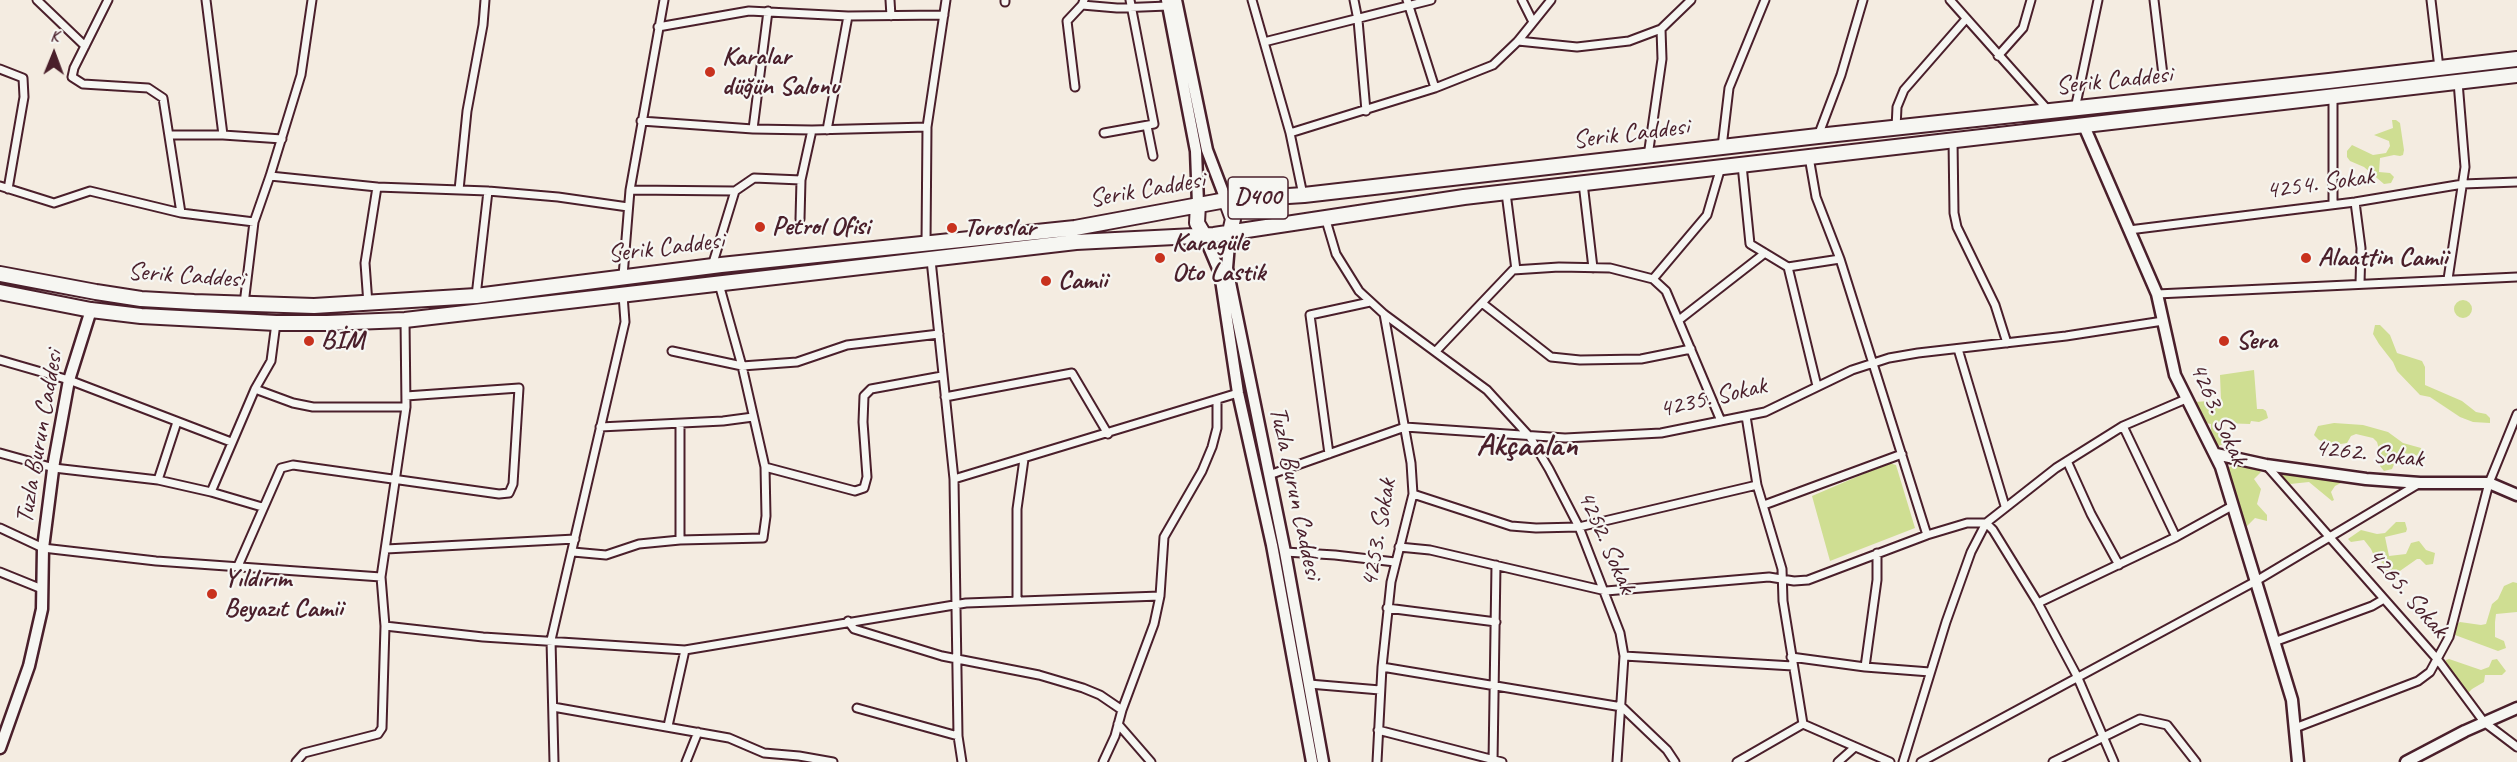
<!DOCTYPE html>
<meta charset="utf-8">
<style>
body{margin:0}
#map{position:relative;width:2517px;height:762px;overflow:hidden;background:#f4ece1;font-family:Caveat,sans-serif}
canvas{display:block}
.north{position:absolute;left:24px;top:24px;width:60px;height:60px;-webkit-text-stroke:4px #f6f6f2;paint-order:stroke;rotate:1deg;font-size:16px;font-weight:700;line-height:24px;text-align:center;color:#4a1f2b}
.north::after{content:'';display:block;margin:auto;width:21px;height:27px;background:#4a1f2b;clip-path:polygon(50% 0,100% 100%,50% 72%,0 100%)}
</style>
<div id="map">
<canvas width="2517" height="762"></canvas>
<div class="north">K</div>
</div>
<script>
const context = document.querySelector('canvas').getContext('2d');
context.lineJoin = 'round';
function fill(path, color) {
  context.fillStyle = color;
  context.fill(path, 'evenodd');
}
function poly(rows) {
  const path = new Path2D();
  for (const r of rows) {
    if (r.length === 3) {
      path.moveTo(r[0] + r[2], r[1]);
      path.arc(r[0], r[1], r[2], 0, 2 * Math.PI);
      continue;
    }
    path.moveTo(r[0], r[1]);
    for (let i = 2; i < r.length; i += 2) path.lineTo(r[i], r[i + 1]);
  }
  return path;
}
function trace(path, color, width, dash) {
  context.strokeStyle = color;
  context.lineWidth = width;
  context.lineCap = dash ? 'butt' : 'round';
  context.setLineDash(dash || []);
  context.stroke(path);
}
function drawText(font, color, halo, rows, align = 'center') {
  context.font = font + ' Caveat,sans-serif';
  context.lineWidth = 4.5;
  context.setLineDash([]);
  context.textBaseline = 'middle';
  context.strokeStyle = halo;
  context.fillStyle = color;
  for (const [text, x, y, turn = 0] of rows) {
    context.save();
    context.translate(x, y);
    context.rotate((+turn || 0) * Math.PI / 180);
    context.textAlign = isNaN(turn) ? turn : align;
    if (halo) context.strokeText(text, 0, 0);
    context.fillText(text, 0, 0);
    context.restore();
  }
}
fill(poly([
 [2392,120,2396,120,2400,123,2404,150,2403,155,2400,156,2394,155,2380,158,2379,172,2390,173,2394,177,2391,183,2384,184,2364,167,2350,161,2347,157,2347,151,2352,145,2373,155,2386,153,2390,146,2389,141,2374,135,2393,128],
 [2463,309,9],
 [2375,325,2380,325,2390,335,2397,353,2422,361,2425,367,2425,385,2462,401,2476,412,2486,414,2490,418,2490,423,2473,422,2460,417,2430,397,2420,395,2397,371,2393,362,2379,344,2373,334],
 [2254,370,2257,409,2263,409,2266,411,2268,418,2259,422,2251,421,2250,424,2222,423,2224,444,2218,446,2211,432,2211,424,2206,423,2195,402,2221,400,2220,375],
 [2334,423,2363,425,2388,432,2403,443,2421,448,2424,456,2422,458,2413,454,2399,453,2392,469,2384,471,2380,466,2380,453,2377,442,2373,438,2356,434,2351,436,2347,443,2334,445,2319,440,2314,435,2318,426],
 [1889,463,1896,465,1915,528,1830,561,1812,496],
 [2238,464,2254,467,2261,472,2254,479,2261,489,2257,504,2267,515,2267,521,2255,518,2245,528,2242,527,2227,472,2227,468],
 [2288,473,2314,479,2338,480,2341,483,2335,486,2331,492,2334,500,2332,501,2309,482,2290,484,2282,477,2283,474],
 [2396,522,2405,522,2407,529,2406,532,2385,537,2389,556,2406,554,2411,543,2419,541,2426,550,2435,553,2433,564,2426,565,2420,559,2417,559,2397,573,2388,574,2384,564,2375,558,2371,549,2364,540,2351,542,2348,539,2361,530,2377,534,2385,533],
 [2513,582,2517,583,2517,612,2496,614,2495,622,2495,637,2504,641,2506,648,2498,651,2455,635,2455,626,2460,622,2481,625,2486,624,2492,604,2498,599,2504,586],
 [2449,659,2481,670,2489,667,2492,660,2497,659,2506,671,2502,675,2485,675,2484,682,2472,689,2467,694,2445,663,2446,660]
]), '#cfde92');
const street = poly([
 [37,0,85,46],
 [108,0,74,68,72,77,83,84,148,88,163,98,181,213],
 [206,0,223,135],
 [890,0,891,16],
 [1252,0,1290,133,1303,195],
 [1354,0,1358,20,1366,111],
 [1407,0,1435,88],
 [1522,0,1533,22],
 [1950,0,2048,110],
 [2154,0,2163,75],
 [2431,0,2439,68],
 [1005,2,1005,0],
 [1082,5,1117,8,1168,6],
 [658,27,749,11,848,16,944,15],
 [1518,41,1577,47,1629,41,1661,29,1691,0],
 [1264,42,1431,0],
 [1998,56,2023,28,2031,0],
 [0,69,23,78,24,97,8,189],
 [1075,87,1067,21,1082,5,1084,0],
 [2075,109,2098,0],
 [641,121,753,129,812,130,927,127],
 [1147,126,1153,156],
 [1896,128,1897,107,1904,90,1966,19],
 [753,129,768,11],
 [827,130,848,16],
 [1104,133,1154,124,1130,0],
 [1290,133,1435,88,1493,65,1518,41,1551,0],
 [169,135,223,135,282,139],
 [1818,136,1841,75,1863,0],
 [1953,140,1954,213,1957,227,1995,305,2007,343],
 [1722,147,1729,88,1765,0],
 [1648,156,1662,59,1661,29],
 [1809,157,1816,197,1840,259,1927,535],
 [1742,165,1750,244,1788,267,1817,386],
 [270,176,377,187,488,191,558,197,628,207],
 [1583,183,1593,268],
 [0,186,54,203,90,191,181,213,254,222],
 [459,190,467,111,483,25,485,0],
 [630,190,735,191],
 [1506,193,1516,270],
 [2355,202,2361,248,2360,283],
 [2333,204,2333,97],
 [1325,217,1336,254,1359,291,1384,314,1487,390,1530,437,1549,469,1579,527,1620,633,1624,656,1617,762],
 [800,219,801,180,812,130],
 [2129,230,2355,202,2463,184,2517,182],
 [926,243,927,127,946,0],
 [931,260,954,479,958,736,962,762],
 [712,266,735,191,754,178,801,180],
 [1788,267,1840,259],
 [623,276,630,190,664,0],
 [1653,279,1707,215,1721,167],
 [2448,279,2465,167,2458,82],
 [2157,294,2517,277],
 [476,296,488,191],
 [1482,303,1551,357,1580,360,1641,359,1691,349],
 [244,304,254,222,270,176,301,75,312,0],
 [368,304,365,263,377,187],
 [1679,320,1765,253],
 [1958,349,2005,506],
 [672,351,742,366,797,362,847,345,939,334],
 [1436,351,1513,270,1559,267,1610,268,1653,279,1666,291,1721,421],
 [0,360,69,380,231,442],
 [255,389,293,403,313,407,406,407],
 [945,397,1072,373,1108,434],
 [1746,416,1757,485,1782,569,1783,601,1803,724,1890,762],
 [2123,426,2176,537],
 [600,427,723,421,753,417],
 [0,453,54,468,158,480,211,492,262,507],
 [1329,454,1310,315,1370,302],
 [2067,461,2091,514,2119,565],
 [2266,465,2438,660,2484,722,2517,747],
 [765,467,855,491,864,488,867,477,863,422,864,396,871,389,942,376],
 [1269,475,1405,427,1565,438,1661,433,1765,412,1852,370,1889,358,1918,353,2066,336,2163,321],
 [954,479,1238,393],
 [158,480,177,422],
 [211,492,255,389,271,361,276,323],
 [1413,494,1511,526,1536,528,1579,527,1757,485],
 [1764,505,1902,454],
 [0,528,43,548,156,561,381,577],
 [680,540,680,424],
 [1399,547,1430,550,1606,591,1769,577,1794,581,1808,580,1927,535,1967,523,1986,523,1993,530,2038,603,2077,676,2114,762],
 [386,549,575,539],
 [573,552,606,555,639,544,680,540,763,538,766,516,765,467,742,366,719,284],
 [1285,552,1335,555,1395,562],
 [238,566,281,468,293,465,499,494,509,493,513,484,519,388,406,396],
 [0,572,42,589],
 [1017,600,1017,509,1024,459],
 [2038,603,2176,537,2232,506],
 [1387,608,1496,622],
 [848,621,854,629,942,656,1039,675,1083,688,1100,695,1122,710],
 [385,626,483,637,685,650,966,603,1160,596],
 [2274,642,2372,606,2384,599],
 [1624,656,1793,666],
 [1791,657,1865,667,1930,672],
 [1382,667,1622,707,1667,750,1675,762],
 [1865,667,1877,580,1877,553],
 [1309,684,1380,690],
 [553,707,729,738,764,753,799,756,833,762],
 [857,708,958,736],
 [1118,724,1151,762],
 [668,726,685,650],
 [2295,728,2418,681,2430,672,2449,637,2489,483,2517,414],
 [1378,730,1502,762],
 [296,762,304,753,378,734,382,728,385,626,381,577,406,407,405,320],
 [554,762,551,640,625,322,623,295],
 [686,762,698,732],
 [1103,762,1115,736,1122,710,1154,624,1160,596,1164,537,1202,471,1212,447,1217,428,1217,400],
 [1377,762,1382,667,1391,582,1413,494,1411,463,1384,314],
 [1493,762,1496,565],
 [1737,762,1803,724],
 [1838,762,1855,747],
 [1903,762,1946,622,1971,552,1986,523,2056,468,2123,426,2186,399],
 [1921,762,2256,581,2420,483],
 [2053,762,2140,719,2167,725,2196,762]
]);
const secondary = poly([
 [1167,0,1196,151,1198,204],
 [1176,0,1207,150,1226,200],
 [2084,126,2157,294,2175,375,2221,467,2292,700,2298,762],
 [1230,232,1227,268,1285,552,1323,762],
 [1204,235,1220,273,1238,393,1272,545,1312,762],
 [2216,454,2266,465,2366,479,2420,483,2489,483,2517,495],
 [0,748,29,666,42,609,43,548,54,462,69,380,91,310],
 [2406,762,2465,731,2517,708]
]);
const highway = poly([
 [1226,200,1233,219,1230,232],
 [1198,204,1197,223,1204,235],
 [0,274,96,292,141,299,194,302,314,306,476,296,721,265,1075,228,1226,200,1304,195,1818,136,2329,81,2517,59],
 [0,292,91,310,141,316,276,323,327,323,405,320,1076,242,1214,235,1464,197,2517,75]
]);
trace(street, '#4a1f2b', 11);
trace(secondary, '#4a1f2b', 15);
trace(highway, '#4a1f2b', 18);
trace(street, '#f6f6f2', 7);
trace(secondary, '#f6f6f2', 10);
trace(highway, '#f6f6f2', 14);
for (const [x, y, r, color] of [
 [710,72,6,"#c8321e"],
 [760,227,6,"#c8321e"],
 [952,228,6,"#c8321e"],
 [1160,258,6,"#c8321e"],
 [2306,258,6,"#c8321e"],
 [1046,281,6,"#c8321e"],
 [309,341,6,"#c8321e"],
 [2224,341,6,"#c8321e"],
 [212,594,6,"#c8321e"]
]) {
  const dot = new Path2D();
  dot.arc(x, y, r, 0, 2 * Math.PI);
  context.fillStyle = color;
  context.fill(dot);
  trace(dot, '#f6f6f2', 2);
}
for (const [x, y, w] of [
 [1258,198,60]
]) {
  const box = new Path2D();
  box.roundRect(x - w / 2, y - 21, w, 42, 4.5);
  context.fillStyle = '#f6f6f2';
  context.fill(box);
  trace(box, '#4a1f2b', 1.5);
}
drawText('bold 24px', '#4a1f2b', null, [
 ["D400",1258,198]
]);
drawText('bold 26px', '#4a1f2b', '#f6f6f2', [
 ["Karalar",722,57],
 ["düğün Salonu",722,87],
 ["Petrol Ofisi",772,227],
 ["Toroslar",964,228],
 ["Karagüle",1172,243],
 ["Oto Lastik",1172,273],
 ["Alaattin Camii",2318,258],
 ["Camii",1058,281],
 ["BİM",321,341],
 ["Sera",2236,341],
 ["Yıldırım",224,579],
 ["Beyazıt Camii",224,609]
], 'left');
drawText('26px', '#4a1f2b', '#f6f6f2', [
 ["Serik Caddesi",2114,81,-6],
 ["Serik Caddesi",1631,134,-7],
 ["4254. Sokak",2320,184,-8],
 ["Serik Caddesi",1147,190,-10],
 ["Serik Caddesi",666,248,-7],
 ["Serik Caddesi",186,276,4],
 ["4235. Sokak",1713,398,-13],
 ["4263. Sokak",2218,414,66],
 ["Tuzla Burun Caddesi",40,437,-80],
 ["4262. Sokak",2369,454,6],
 ["Tuzla Burun Caddesi",1295,493,78],
 ["4253. Sokak",1379,533,-80],
 ["4252. Sokak",1606,542,66],
 ["4265. Sokak",2407,593,49]
]);
drawText('bold 32px', '#4a1f2b', '#f6f6f2', [
 ["Akçaalan",1527,447]
]);
</script>
